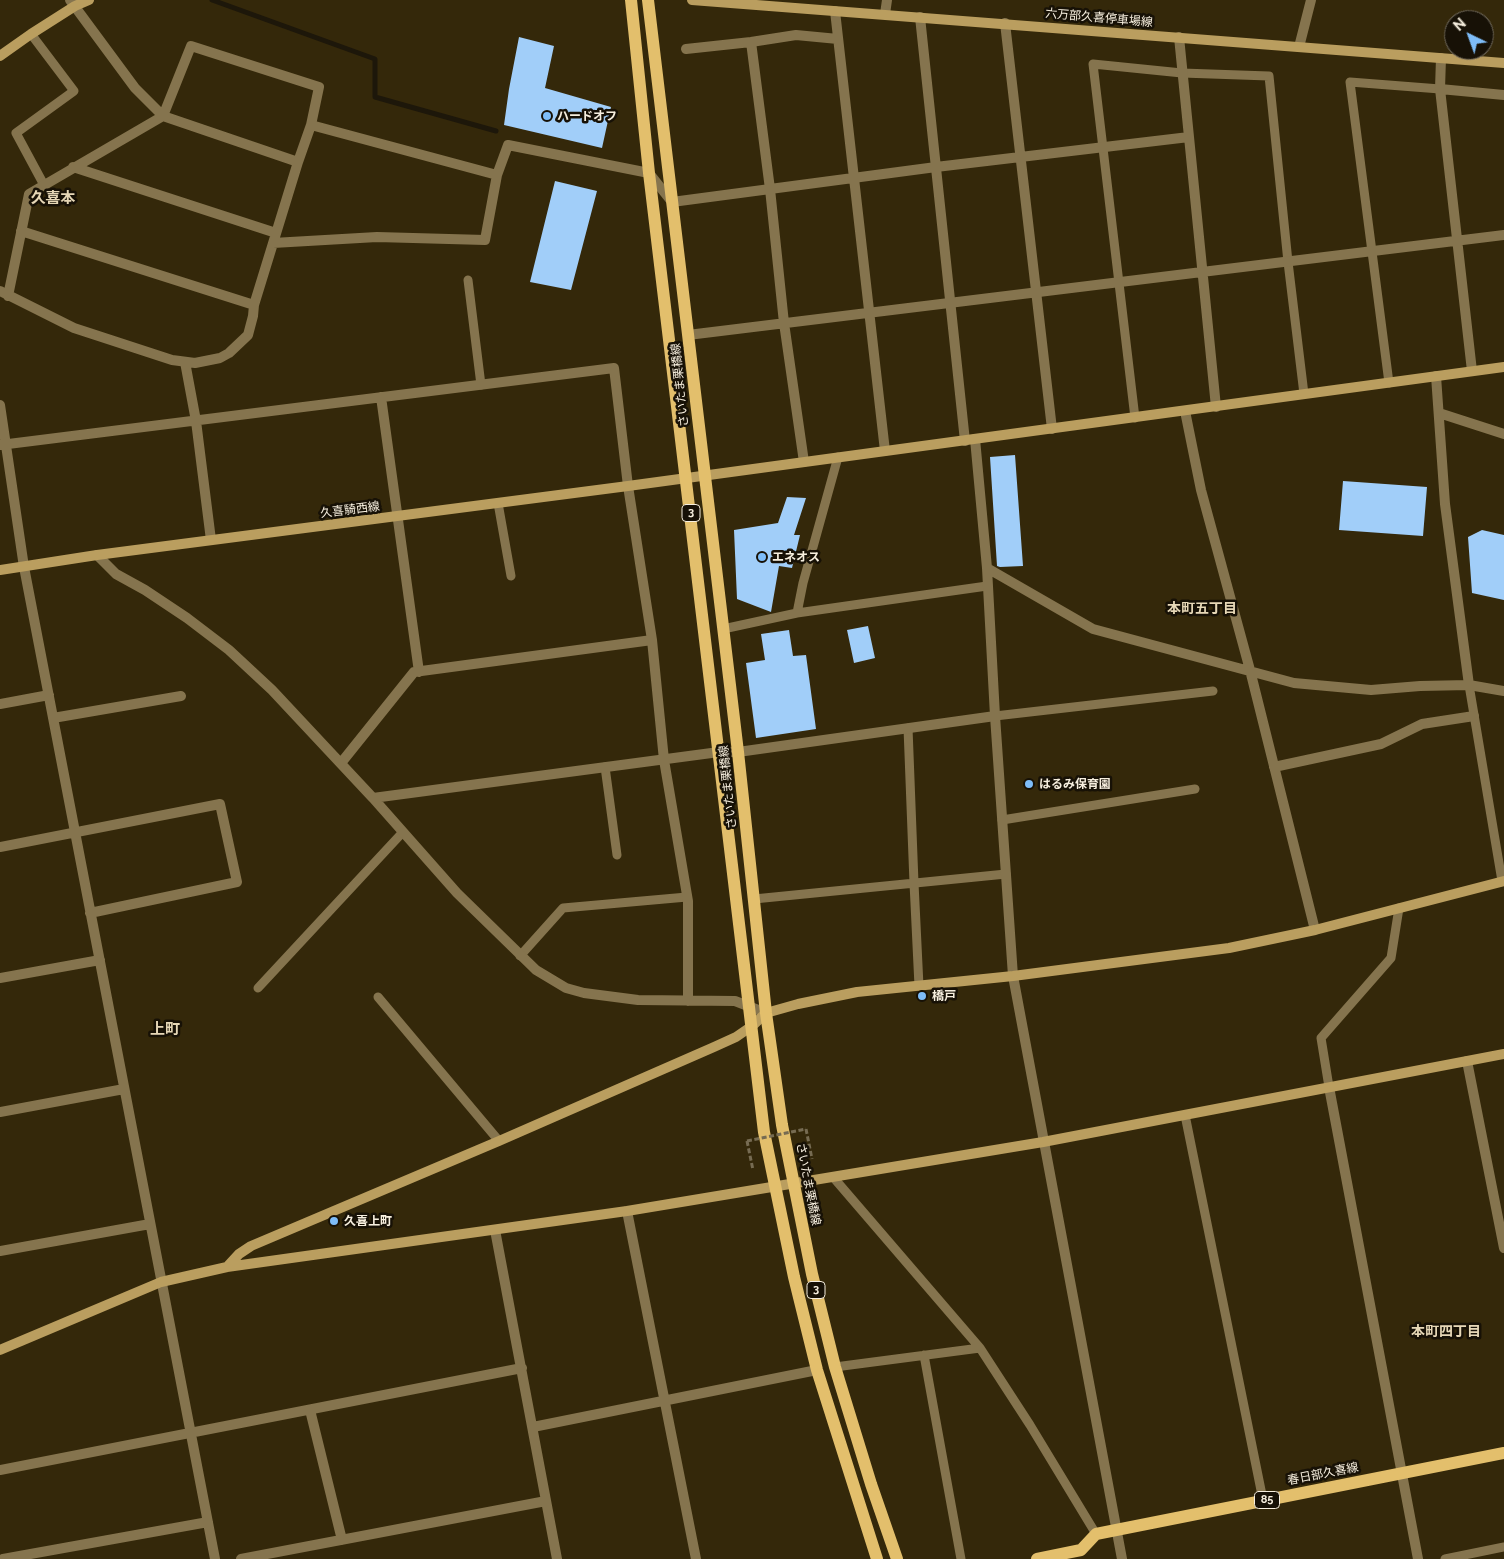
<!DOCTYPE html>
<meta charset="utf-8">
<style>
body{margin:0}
#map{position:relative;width:1504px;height:1559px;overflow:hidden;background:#34280a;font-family:Raleway,sans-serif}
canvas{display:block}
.north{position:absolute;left:1444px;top:10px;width:50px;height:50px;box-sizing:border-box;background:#171106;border:1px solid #716a5d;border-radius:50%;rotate:318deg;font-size:14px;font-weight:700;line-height:20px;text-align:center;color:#f7efdf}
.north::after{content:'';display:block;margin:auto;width:18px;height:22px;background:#7ebdf9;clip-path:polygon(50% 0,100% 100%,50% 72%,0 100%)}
</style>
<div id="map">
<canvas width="1504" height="1559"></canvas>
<div class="north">N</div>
</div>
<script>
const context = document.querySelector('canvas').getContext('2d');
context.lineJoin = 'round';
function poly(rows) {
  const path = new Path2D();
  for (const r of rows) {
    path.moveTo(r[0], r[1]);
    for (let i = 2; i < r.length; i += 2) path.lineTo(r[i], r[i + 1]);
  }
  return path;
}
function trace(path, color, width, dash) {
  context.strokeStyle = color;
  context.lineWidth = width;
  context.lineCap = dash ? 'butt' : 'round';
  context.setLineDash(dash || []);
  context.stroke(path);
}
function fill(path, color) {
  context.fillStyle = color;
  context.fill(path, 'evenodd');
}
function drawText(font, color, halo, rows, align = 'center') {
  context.font = font + ' Raleway,"Noto Sans JP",sans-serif';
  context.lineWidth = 5;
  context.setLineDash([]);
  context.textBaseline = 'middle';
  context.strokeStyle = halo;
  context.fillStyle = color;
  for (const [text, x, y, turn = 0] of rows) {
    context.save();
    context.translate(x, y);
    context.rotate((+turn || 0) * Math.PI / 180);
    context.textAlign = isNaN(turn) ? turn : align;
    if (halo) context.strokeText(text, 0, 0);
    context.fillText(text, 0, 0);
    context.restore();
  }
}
trace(poly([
 [212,0,375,59,375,97,496,131]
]), '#1d170a', 5);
fill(poly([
 [519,37,554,46,545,88,611,107,602,148,504,125,509,89],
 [555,181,597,191,571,290,530,282],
 [1015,455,1023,566,1000,567,997,566,990,457],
 [1343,481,1427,487,1423,536,1339,530],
 [787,497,806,498,794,535,800,535,792,568,779,566,771,612,737,599,734,530,778,523],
 [1482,530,1504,535,1504,600,1472,593,1468,537],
 [868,626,875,658,854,663,847,630],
 [789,630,793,656,806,655,816,729,756,738,746,663,765,660,761,634]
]), '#a1cef9');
trace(poly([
 [806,1129,812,1159],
 [747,1141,753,1170]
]), '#766b52', 3, [5, 2.5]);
trace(poly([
 [31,34,74,91,16,133,44,185],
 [468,280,481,385],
 [1389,383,1350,82,1440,89],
 [1135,418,1093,64,1182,73,1269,76,1288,262,1304,394],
 [498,503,511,576],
 [797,613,803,583,838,457],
 [723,629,797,613,987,586],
 [1469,685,1502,881],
 [995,716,1213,691],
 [908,728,914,883,919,986],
 [605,767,617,855],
 [1002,820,1195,789],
 [754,899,1006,874],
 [520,956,563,908,687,897],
 [258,988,403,832],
 [378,997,499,1141],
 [1329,1087,1321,1038,1391,958,1399,908],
 [1185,1115,1263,1500],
 [833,1177,980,1348,1030,1425,1096,1534],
 [924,1355,961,1559],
 [835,1367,980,1348],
 [1445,1559,1504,1547]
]), '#85744e', 9);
trace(poly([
 [70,0,135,88,163,116,298,162],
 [835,11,885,451],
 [885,14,887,0],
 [920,17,965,441],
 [1005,23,1052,429],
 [1179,37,1216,407],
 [751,42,770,189,784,323,804,462],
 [1299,47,1311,0],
 [686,49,751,42,796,35,838,39],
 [1441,58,1440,89,1472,371],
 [1440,89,1504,95],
 [73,167,276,233],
 [21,231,254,305],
 [273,243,377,237,485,240,497,175],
 [0,291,74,328,172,360,195,363,220,358,229,353,248,335,253,316,254,305,298,162,311,125,497,175,508,145,649,173,672,202,936,167,1189,137],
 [8,296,29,194,163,116,191,46,319,87,311,125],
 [688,335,1504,235],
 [185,362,196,421,211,540],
 [1436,376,1445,504,1469,685],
 [381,397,419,672],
 [0,405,24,567,215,1559],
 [1185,411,1201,490,1250,670,1315,930],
 [1439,413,1504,434],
 [975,439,987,568,995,716,1013,976,1122,1559],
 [0,445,614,368,628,486,652,640,664,760,688,901,688,1001],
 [97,555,116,574,145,590,187,618,229,650,272,690,373,798,457,893,536,970,566,988,584,993,638,1000,735,1001,766,1013],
 [987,568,1093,629,1294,683,1371,690,1420,686,1469,685,1504,691],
 [0,704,49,695],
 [53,718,181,696],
 [341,763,414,672,652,640],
 [1274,767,1381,744,1422,724,1474,716],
 [373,798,719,752,738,752,995,716],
 [0,847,220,804,237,882,90,913],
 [0,978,100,960],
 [1467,1061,1504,1248],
 [1329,1087,1418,1559],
 [0,1112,124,1089],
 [627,1211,696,1559],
 [495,1230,557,1559],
 [0,1251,150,1224],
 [310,1410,342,1540],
 [533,1427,817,1370],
 [0,1470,522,1368],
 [3,1559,208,1522],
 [241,1559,546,1501]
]), '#85744e', 10);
trace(poly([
 [692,0,1504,63],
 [0,56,31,34,75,6,89,0],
 [0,570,97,555,628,486,1504,367],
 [227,1267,239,1254,251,1246,499,1141,714,1047,736,1037,752,1026,766,1013,798,1004,857,992,1013,976,1229,948,1315,930,1504,881],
 [0,1350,161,1282,227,1267,627,1211,1043,1142,1504,1054]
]), '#ba9e5f', 10);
trace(poly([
 [631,0,649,173,764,1132,794,1277,817,1370,877,1559],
 [648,0,738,752,766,1013,782,1125,812,1274,835,1367,871,1484,897,1559],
 [1037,1559,1081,1550,1096,1534,1504,1453]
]), '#e3bf6c', 12);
trace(poly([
 [747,1141,806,1129]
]), '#766b52', 3, [5, 2.5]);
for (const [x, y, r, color] of [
 [547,116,5,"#7ebdf9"],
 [762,557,5,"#7ebdf9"],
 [1029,784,5,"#7ebdf9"],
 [922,996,5,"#7ebdf9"],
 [334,1221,5,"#7ebdf9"]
]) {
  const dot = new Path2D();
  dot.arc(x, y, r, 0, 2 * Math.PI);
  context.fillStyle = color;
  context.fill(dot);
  trace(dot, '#171106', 2);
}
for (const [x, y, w] of [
 [691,513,18],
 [816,1290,18],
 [1267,1500,25]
]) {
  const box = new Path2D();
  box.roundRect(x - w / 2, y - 8.5, w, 17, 4);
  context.fillStyle = '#171106';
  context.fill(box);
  trace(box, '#f7efdf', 1);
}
drawText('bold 11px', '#f7efdf', null, [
 ["3",691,513],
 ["3",816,1290],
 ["85",1267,1500]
]);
drawText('12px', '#f7efdf', '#171106', [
 ["六万部久喜停車場線",1099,18,5],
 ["さいたま栗橋線",680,385,-96],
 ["久喜騎西線",350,510,-7],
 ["さいたま栗橋線",728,787,-96],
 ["さいたま栗橋線",808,1184,79],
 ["春日部久喜線",1323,1474,-11]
]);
drawText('bold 12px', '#f7efdf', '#171106', [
 ["ハードオフ",557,116],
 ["エネオス",772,557],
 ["はるみ保育園",1039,784],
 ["橋戸",932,996],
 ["久喜上町",344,1221]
], 'left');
drawText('bold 14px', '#e6d7b6', '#171106', [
 ["本町五丁目",1202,609],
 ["本町四丁目",1446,1332]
]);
drawText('bold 15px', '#e6d7b6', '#171106', [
 ["久喜本",53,198],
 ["上町",165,1029]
]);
</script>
